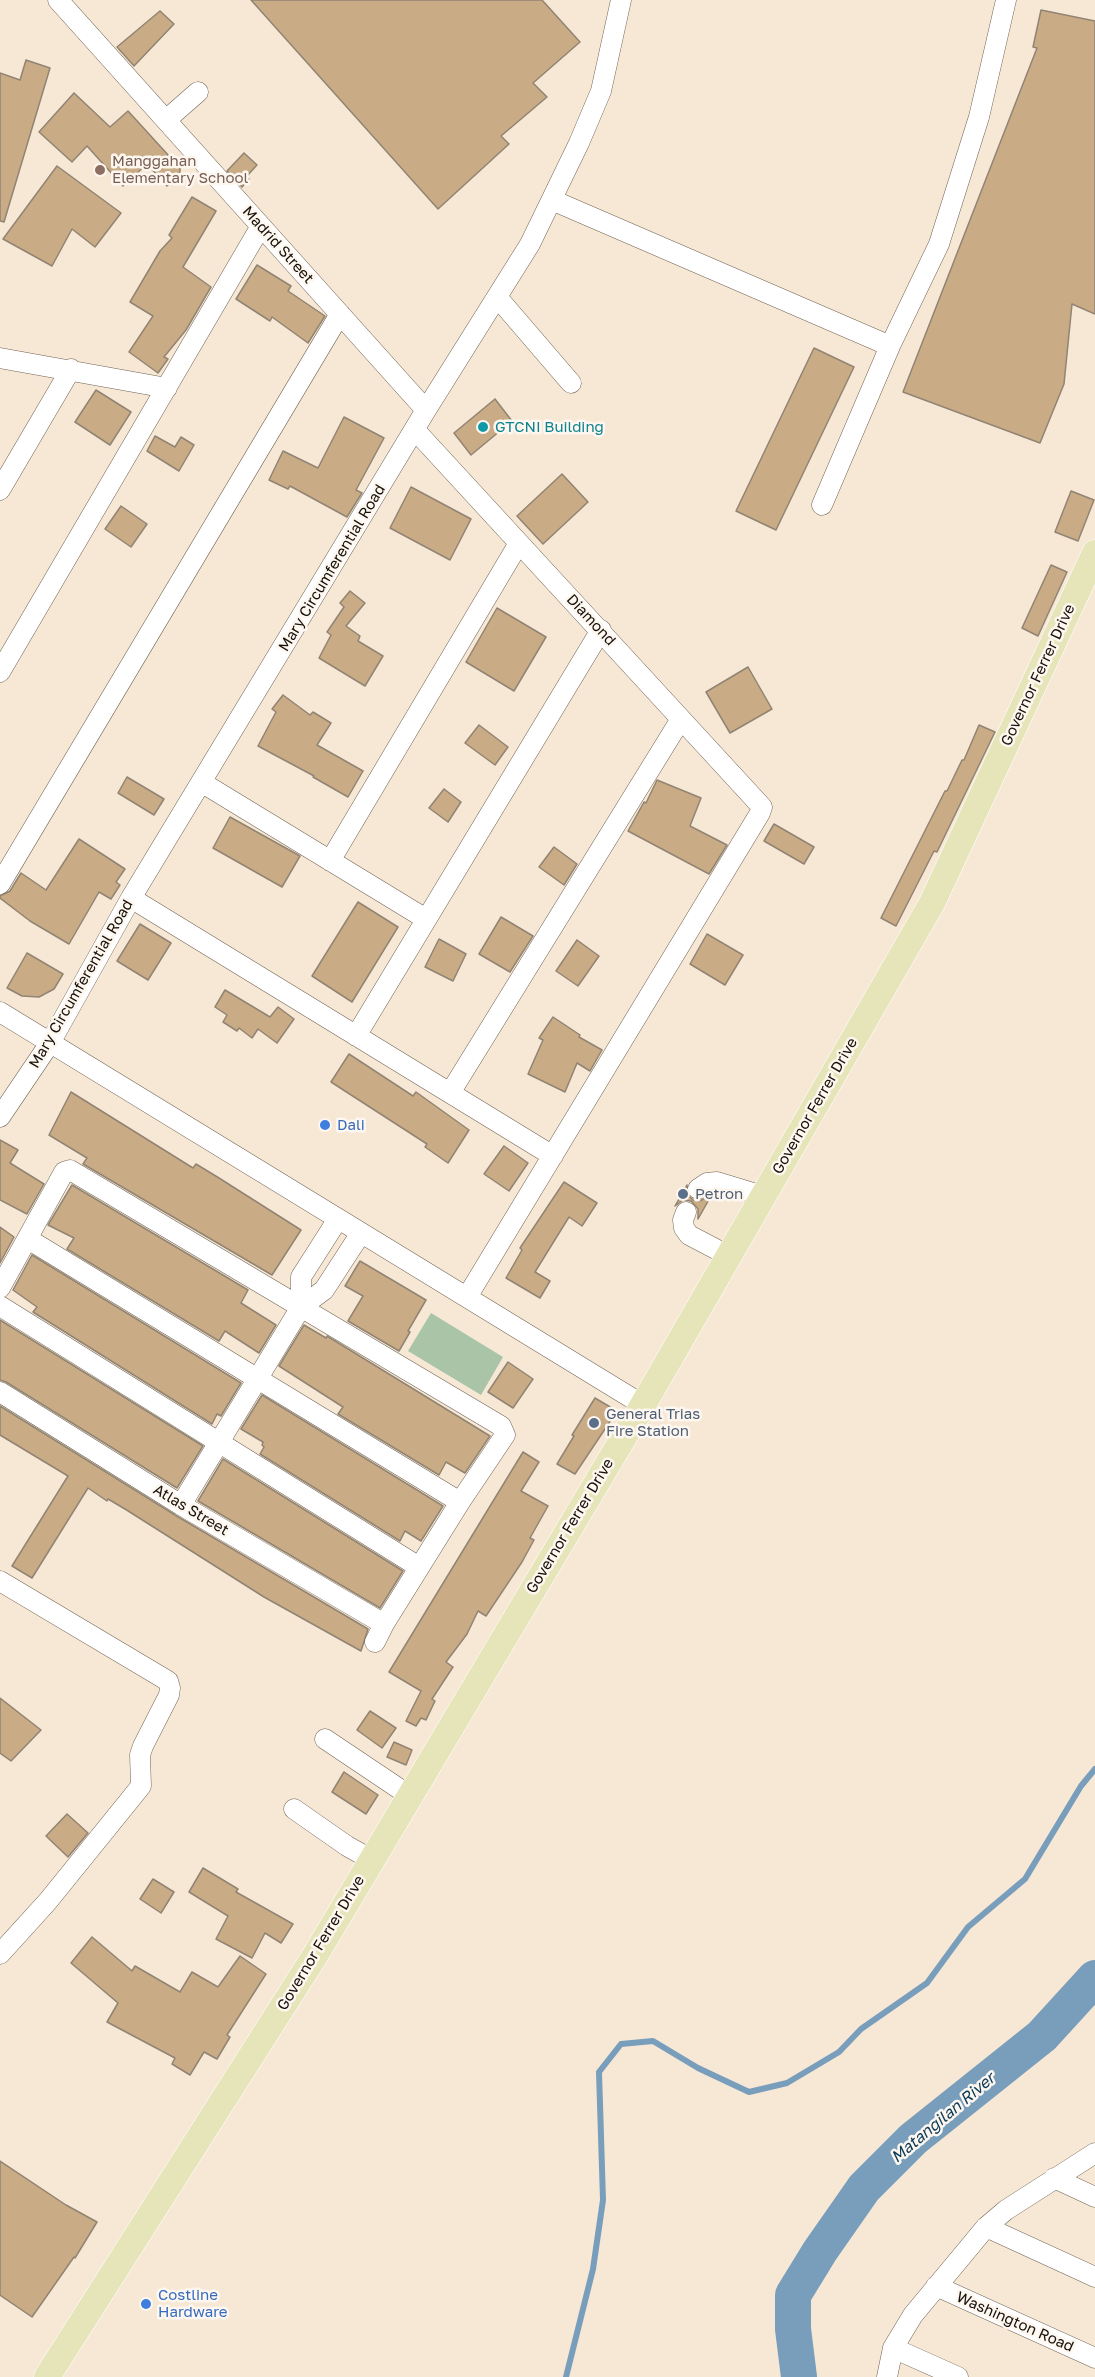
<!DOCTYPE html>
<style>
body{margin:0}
canvas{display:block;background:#f7e8d6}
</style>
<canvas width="1095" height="2377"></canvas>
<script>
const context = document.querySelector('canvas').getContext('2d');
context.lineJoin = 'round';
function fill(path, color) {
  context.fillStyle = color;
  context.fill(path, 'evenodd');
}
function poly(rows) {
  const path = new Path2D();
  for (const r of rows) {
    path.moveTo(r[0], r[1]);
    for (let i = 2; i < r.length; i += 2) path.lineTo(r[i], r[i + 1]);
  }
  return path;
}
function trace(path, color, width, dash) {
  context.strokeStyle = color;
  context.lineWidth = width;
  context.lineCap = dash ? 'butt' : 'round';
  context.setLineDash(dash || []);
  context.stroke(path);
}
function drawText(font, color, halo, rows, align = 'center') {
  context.font = font + ' "Golos Text",sans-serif';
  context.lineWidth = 5;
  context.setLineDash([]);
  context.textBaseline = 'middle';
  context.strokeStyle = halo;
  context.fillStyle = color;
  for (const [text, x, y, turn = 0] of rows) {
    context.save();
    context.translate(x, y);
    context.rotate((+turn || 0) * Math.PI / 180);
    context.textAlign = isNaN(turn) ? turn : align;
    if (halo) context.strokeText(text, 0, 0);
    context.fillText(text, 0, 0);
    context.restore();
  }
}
fill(poly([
 [431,1313,503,1357,481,1395,408,1351]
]), '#a9c4a7');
trace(poly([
 [566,2377,593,2269,603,2200,599,2072,621,2044,653,2041,698,2068,749,2092,787,2083,839,2052,861,2029,927,1983,968,1927,1025,1879,1081,1786,1095,1769]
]), '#799ebc', 6);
trace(poly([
 [799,2377,793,2329,793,2295,820,2251,864,2188,913,2139,1042,2036,1095,1978]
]), '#799ebc', 36);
const building = poly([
 [251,0,542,0,580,42,533,83,547,97,501,136,509,144,438,209,251,0],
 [1041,10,1095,21,1095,314,1072,304,1064,384,1040,443,903,392,1037,48,1033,47,1041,10],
 [160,11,174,24,134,66,117,47,160,11],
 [26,60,50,68,4,222,0,221,0,73,20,80,26,60],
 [74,93,110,127,128,111,180,168,180,174,167,186,147,164,123,186,87,146,72,162,39,132,74,93],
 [244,153,257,165,246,177,249,179,242,187,227,171,244,153],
 [57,166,121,213,95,247,72,229,52,266,3,239,57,166],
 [192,197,216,211,183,267,211,287,186,330,164,357,168,359,158,373,129,352,153,316,130,302,160,251,172,238,169,235,192,197],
 [257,265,291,286,288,291,325,316,308,343,272,317,270,321,236,299,257,265],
 [814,348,854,367,776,530,736,511,814,348],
 [96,390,131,412,110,445,75,422,96,390],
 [495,399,512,421,471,455,454,433,495,399],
 [344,417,384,438,356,490,362,493,347,517,290,486,288,489,269,480,283,451,318,468,344,417],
 [155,436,175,447,181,437,194,445,179,471,147,451,155,436],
 [562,474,588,502,543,544,517,516,562,474],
 [411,487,471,519,450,560,390,528,411,487],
 [1071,491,1094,500,1078,541,1055,532,1071,491],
 [121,506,147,524,131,547,105,529,121,506],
 [1051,565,1067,572,1038,636,1022,628,1051,565],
 [350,591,365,603,346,626,360,636,358,641,383,656,365,686,319,658,331,635,327,632,344,607,340,603,350,591],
 [497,608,546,637,514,691,466,662,497,608],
 [748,667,772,709,730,733,706,692,748,667],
 [283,695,310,715,313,712,331,723,317,745,363,771,348,797,313,777,314,776,258,746,276,712,272,709,283,695],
 [479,725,508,747,495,765,465,743,479,725],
 [979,725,995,732,937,852,934,851,896,926,881,918,945,791,947,791,962,760,964,760,979,725],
 [127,777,164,799,154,815,118,793,127,777],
 [657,780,701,798,690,826,727,845,709,874,628,831,644,802,646,803,657,780],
 [444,789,461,802,448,822,429,808,444,789],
 [230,817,300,856,282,887,213,848,230,817],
 [774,824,814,847,804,864,764,841,774,824],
 [79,839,125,869,116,882,120,885,111,899,99,892,69,944,30,921,0,898,0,896,10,891,21,873,46,890,79,839],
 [554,847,577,864,564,885,539,867,554,847],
 [358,902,398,927,352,1002,312,976,358,902],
 [501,917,533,936,510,972,479,954,501,917],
 [140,924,171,943,148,980,117,961,140,924],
 [707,934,743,955,725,985,690,964,707,934],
 [439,939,466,954,453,981,425,967,439,939],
 [577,940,599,956,578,986,556,971,577,940],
 [27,953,63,974,54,989,39,997,22,996,7,988,27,953],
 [225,990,270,1017,278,1007,294,1019,277,1043,258,1029,252,1038,239,1028,237,1031,223,1022,227,1015,215,1007,225,990],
 [553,1017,580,1035,579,1037,602,1050,590,1071,577,1063,565,1092,528,1074,543,1040,539,1038,553,1017],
 [349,1054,413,1096,416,1092,469,1130,448,1163,425,1147,427,1144,331,1082,349,1054],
 [71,1092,193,1168,196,1164,219,1178,301,1230,272,1275,83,1164,87,1158,49,1135,71,1092],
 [0,1140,18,1150,10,1163,44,1184,27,1214,0,1200,0,1140],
 [504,1146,528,1163,509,1191,484,1174,504,1146],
 [564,1182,597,1203,582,1226,569,1217,535,1272,550,1281,540,1298,506,1278,522,1250,520,1248,564,1182],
 [72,1185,248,1290,241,1303,276,1325,259,1353,225,1331,219,1341,67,1249,74,1238,48,1225,72,1185],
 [687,1185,688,1195,693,1200,699,1201,711,1196,698,1219,698,1209,691,1201,683,1200,675,1206,687,1185],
 [0,1227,14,1237,0,1263,0,1227],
 [32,1255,241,1383,221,1416,217,1414,212,1424,33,1312,37,1307,13,1290,32,1255],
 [360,1261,426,1300,408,1331,410,1332,399,1351,348,1321,363,1296,345,1286,360,1261],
 [0,1320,203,1446,177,1488,6,1382,0,1380,0,1320],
 [304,1325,326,1338,327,1336,490,1436,465,1473,446,1462,439,1475,338,1414,343,1407,279,1366,304,1325],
 [508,1362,533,1379,513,1408,488,1392,508,1362],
 [262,1395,443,1506,421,1541,405,1531,400,1541,260,1454,264,1447,262,1445,263,1442,241,1429,262,1395],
 [595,1398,617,1411,575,1474,557,1464,574,1436,572,1435,595,1398],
 [0,1406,175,1515,368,1629,361,1651,264,1597,125,1509,108,1499,107,1501,88,1488,32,1578,12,1566,68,1476,0,1435,0,1406],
 [523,1452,539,1462,521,1491,548,1506,530,1538,534,1540,522,1562,486,1616,478,1611,467,1634,446,1662,453,1667,432,1699,435,1701,426,1720,421,1718,416,1726,406,1721,421,1691,389,1672,523,1452],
 [223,1459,403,1571,380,1608,198,1501,223,1459],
 [0,1698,41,1730,11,1761,0,1753,0,1698],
 [370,1711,396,1728,382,1748,357,1730,370,1711],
 [394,1742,412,1750,406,1765,387,1757,394,1742],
 [344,1772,378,1795,366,1814,332,1792,344,1772],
 [67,1814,88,1833,68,1857,46,1836,67,1814],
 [203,1868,238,1889,236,1892,293,1924,281,1943,265,1933,252,1958,216,1939,228,1916,189,1892,203,1868],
 [153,1879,174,1892,161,1913,140,1899,153,1879],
 [92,1937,132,1971,135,1966,180,1992,192,1972,218,1987,240,1956,266,1974,227,2035,230,2037,217,2059,204,2052,190,2075,172,2064,175,2058,107,2022,118,2003,71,1963,92,1937],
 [0,2161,66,2205,97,2222,75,2258,74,2257,32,2317,0,2295,0,2161]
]);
fill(building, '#c9ab86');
trace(building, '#918473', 1.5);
const minor = poly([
 [58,0,426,410],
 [166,120,198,92],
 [552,200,890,346],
 [498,298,571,383],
 [0,358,167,388],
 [415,430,762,807,760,813,467,1297],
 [0,490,71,369],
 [822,505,890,346,939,244,979,117,1006,0],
 [0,672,261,226],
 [201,782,426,919],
 [330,861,519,543],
 [0,884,340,314],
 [131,898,553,1156],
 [0,1012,643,1405],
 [356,1036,601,630],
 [450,1093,681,719],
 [0,1117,50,1043,131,898,426,410,530,244,579,143,601,91,621,0],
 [698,1189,707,1183,717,1182,763,1196],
 [686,1212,683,1220,684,1228,689,1235,729,1256],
 [28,1239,460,1502],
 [0,1288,64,1172,70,1170,501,1426,505,1435,460,1502,384,1624,375,1642],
 [0,1306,419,1567],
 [301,1307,301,1277,338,1219],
 [0,1392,181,1505,384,1624],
 [181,1505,301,1307,324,1290,361,1233],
 [0,1581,168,1681,170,1688,169,1695,143,1746,140,1755,141,1786,48,1901,0,1954],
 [325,1739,410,1796],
 [294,1809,347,1846,372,1860],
 [1054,2178,1095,2197],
 [986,2227,1095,2277],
 [936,2286,1095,2358],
 [893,2348,958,2377],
 [887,2377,893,2348,913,2315,986,2227,1006,2210,1095,2153]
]);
const major = poly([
 [47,2377,316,1954,643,1405,932,903,1095,553]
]);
trace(minor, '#706353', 21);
trace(major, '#fff', 27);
trace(minor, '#fff', 20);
trace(major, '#e6e4b9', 26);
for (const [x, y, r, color] of [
 [100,170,6,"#8d6e63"],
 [483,427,6,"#0f9aa8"],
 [325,1125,6,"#3f7fe0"],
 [683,1194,6,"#5c6f8a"],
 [594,1423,6,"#5c6f8a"],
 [146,2304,6,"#3f7fe0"]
]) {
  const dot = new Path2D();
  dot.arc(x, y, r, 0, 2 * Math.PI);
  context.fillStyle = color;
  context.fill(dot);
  trace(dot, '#fdf7f0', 2);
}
drawText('15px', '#785e54', '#fdf7f0', [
 ["Manggahan",112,161],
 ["Elementary School",112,178]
], 'left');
drawText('15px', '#16110a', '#fdf7f0', [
 ["Madrid Street",278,245,48],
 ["Mary Circumferential Road",332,568,-59],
 ["Diamond",591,620,47],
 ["Governor Ferrer Drive",1038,675,-65],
 ["Mary Circumferential Road",81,984,-60],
 ["Governor Ferrer Drive",815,1106,-60],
 ["Atlas Street",191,1510,31],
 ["Governor Ferrer Drive",570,1526,-59],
 ["Governor Ferrer Drive",321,1943,-59],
 ["Washington Road",1015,2322,24]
]);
drawText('15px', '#0d838f', '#fdf7f0', [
 ["GTCNI Building",495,427]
], 'left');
drawText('15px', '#366cbe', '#fdf7f0', [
 ["Dali",337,1125],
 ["Costline",158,2295],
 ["Hardware",158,2312]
], 'left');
drawText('15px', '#4e5e75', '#fdf7f0', [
 ["Petron",695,1194],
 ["General Trias",606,1414],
 ["Fire Station",606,1431]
], 'left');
drawText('italic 16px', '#093957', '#fdf7f0', [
 ["Matangilan River",943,2118,-40]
]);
</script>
